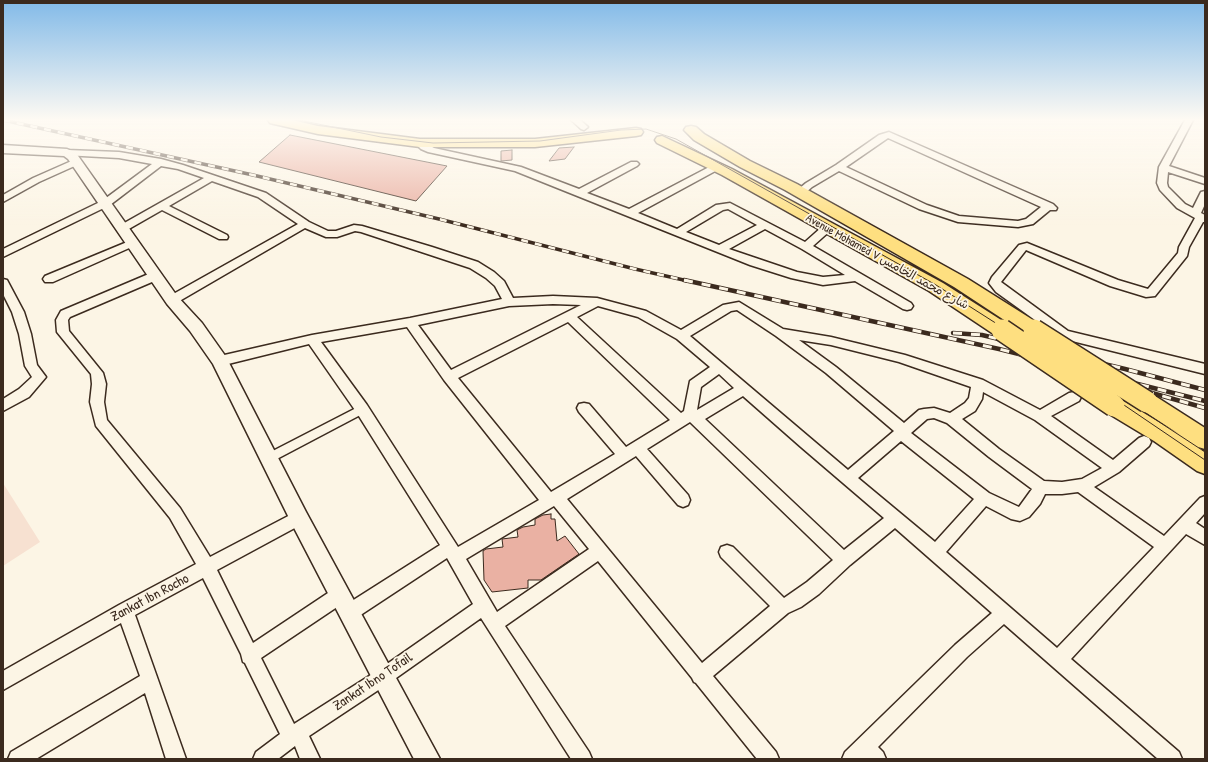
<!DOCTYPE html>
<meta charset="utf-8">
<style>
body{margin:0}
#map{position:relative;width:1208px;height:762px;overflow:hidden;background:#fcf5e5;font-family:"Patrick Hand",sans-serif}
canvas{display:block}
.frame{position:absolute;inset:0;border:4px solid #3b2a1e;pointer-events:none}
</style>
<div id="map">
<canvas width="1208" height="762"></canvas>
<div class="frame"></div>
</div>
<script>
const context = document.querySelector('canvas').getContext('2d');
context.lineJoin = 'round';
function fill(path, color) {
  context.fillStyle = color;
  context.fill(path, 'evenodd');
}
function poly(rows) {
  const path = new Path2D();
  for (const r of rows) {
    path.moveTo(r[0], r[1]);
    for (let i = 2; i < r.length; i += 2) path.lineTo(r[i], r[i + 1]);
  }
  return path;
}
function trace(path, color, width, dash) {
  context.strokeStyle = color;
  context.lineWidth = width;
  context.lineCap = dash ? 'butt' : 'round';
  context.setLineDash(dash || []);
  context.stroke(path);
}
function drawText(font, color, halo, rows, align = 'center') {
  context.font = font + ' "Patrick Hand","Playpen Sans Arabic",sans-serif';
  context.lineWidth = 3.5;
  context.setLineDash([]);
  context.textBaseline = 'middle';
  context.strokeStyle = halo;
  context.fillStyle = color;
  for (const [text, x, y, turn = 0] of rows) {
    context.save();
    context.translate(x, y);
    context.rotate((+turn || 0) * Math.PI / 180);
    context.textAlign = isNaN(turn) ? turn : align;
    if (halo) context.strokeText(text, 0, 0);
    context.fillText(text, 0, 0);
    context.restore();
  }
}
fill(poly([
 [3,483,40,542,3,566]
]), '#f7e1d1');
const building = poly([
 [290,135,447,166,416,201,259,162,290,135],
 [574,147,565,159,549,161,559,148,574,147],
 [512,150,512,160,501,161,501,151,512,150],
 [551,514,551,519,555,519,557,541,565,536,579,554,541,580,528,580,528,588,492,592,484,580,483,551,486,549,503,547,502,539,518,537,517,530,523,527,535,525,535,519,543,515,551,514]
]);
fill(building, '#eab1a3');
trace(building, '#3b2a1e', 1);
const pedestrian = poly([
 [362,405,366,406,367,409,366,412,273,461,269,463,265,461,264,458,265,455,362,405]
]);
const minor = poly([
 [571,120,580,120,588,127,584,130,581,129,571,120],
 [1185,120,1193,120,1169,166,1205,178,1205,184,1168,172,1167,183,1168,187,1185,204,1193,208,1201,192,1205,191,1205,204,1201,213,1205,215,1205,222,1203,222,1189,247,1187,256,1155,296,1146,297,1110,286,1026,250,1001,282,1068,331,1205,364,1205,374,1060,338,996,292,989,283,992,277,1019,245,1027,243,1118,280,1148,289,1178,253,1179,247,1195,218,1177,208,1160,190,1157,183,1159,167,1185,120],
 [889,132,1053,204,1057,208,1056,210,1050,210,1033,224,1018,227,958,222,919,209,839,171,812,187,803,195,799,196,794,193,806,183,836,165,879,135,889,132],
 [888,138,1041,207,1026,219,1018,221,959,216,927,205,846,167,888,138],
 [420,140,434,148,521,167,579,189,631,162,637,162,639,164,637,166,587,193,629,209,713,165,719,165,721,167,719,169,638,213,677,229,716,205,730,203,805,242,823,226,831,226,832,228,831,230,813,246,911,303,913,306,911,309,907,310,903,309,855,281,823,285,791,278,750,265,515,171,428,152,421,149,415,143,420,140],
 [728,209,757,225,719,245,686,232,723,210,728,209],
 [765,229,802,249,845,275,823,277,797,272,729,249,765,229],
 [67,150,119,152,161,159,183,165,266,193,309,222,328,231,336,231,354,225,362,226,432,247,478,262,494,272,504,281,513,298,553,296,597,298,646,311,681,330,723,305,739,302,783,329,831,337,905,355,983,380,1040,410,1069,393,1074,392,1079,393,1081,397,1079,401,1051,416,1113,460,1139,438,1144,436,1149,438,1151,442,1149,446,1119,472,1094,487,1164,536,1200,498,1205,496,1205,513,1196,523,1205,529,1205,545,1186,534,1071,659,1179,752,1182,759,1158,759,1004,624,967,657,878,747,883,752,886,759,842,759,845,752,955,645,992,613,895,528,850,565,819,594,801,607,788,613,713,676,776,752,779,759,757,759,696,683,694,682,692,678,598,561,505,626,589,752,592,759,571,759,481,618,389,683,309,736,320,759,300,759,295,746,278,759,253,759,256,752,280,734,245,663,243,662,241,654,203,578,135,615,186,759,166,759,145,693,36,759,8,759,11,752,140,676,121,623,3,690,3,671,119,605,196,564,170,518,96,426,90,402,92,384,91,374,57,332,56,320,61,311,151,273,155,272,159,273,161,276,159,279,70,317,68,320,69,331,103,373,106,384,104,402,107,420,180,508,210,557,294,513,299,511,304,513,307,518,304,523,217,570,253,643,334,589,340,587,346,589,348,595,346,601,261,658,294,724,377,671,473,604,447,558,356,618,350,620,344,618,342,612,344,606,440,545,357,413,309,344,220,366,216,364,214,361,216,358,220,356,312,335,410,318,502,299,495,286,486,278,470,268,361,232,355,231,337,237,326,237,305,228,176,303,168,303,166,300,168,297,298,224,258,197,212,181,169,206,227,235,228,237,227,239,219,239,162,210,127,230,119,230,118,228,119,226,204,178,178,169,161,166,110,205,3,257,3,249,102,201,152,164,119,158,64,155,62,153,64,151,67,150],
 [553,304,581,305,451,370,418,325,509,306,553,304],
 [598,306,638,317,677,339,710,367,690,381,684,411,681,413,577,317,598,306],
 [737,310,776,336,826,373,894,431,848,470,690,336,731,311,737,310],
 [568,322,670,420,626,447,589,404,584,403,579,404,577,408,579,412,615,454,551,492,458,378,568,322],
 [407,327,444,380,539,500,458,547,367,405,321,342,407,327],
 [799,340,831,345,899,362,971,387,969,398,965,403,950,413,934,408,924,409,919,410,904,423,836,367,799,340],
 [719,374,734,388,697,410,701,387,719,374],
 [983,392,1035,420,1102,468,1082,479,1062,482,1044,481,999,449,962,419,975,411,982,399,983,392],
 [743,396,801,447,884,518,844,550,705,419,743,396],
 [934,418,947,423,989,457,1032,489,1019,507,989,493,911,433,927,419,934,418],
 [690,422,833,560,807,582,784,598,733,547,727,545,721,547,719,552,721,557,770,606,702,663,567,499,636,456,678,505,683,507,688,505,690,500,688,495,647,449,690,422],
 [901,441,974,499,935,542,858,478,901,441],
 [1078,492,1154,547,1057,648,946,552,986,506,1011,519,1020,521,1029,517,1040,504,1045,494,1062,494,1078,492],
 [554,506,589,549,497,612,466,559,554,506],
 [76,159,81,162,79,164,39,182,3,202,3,195,33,178,76,159],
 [132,240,136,241,137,243,136,245,53,282,45,282,43,279,45,276,132,240],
 [3,279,7,280,24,312,31,334,37,365,46,377,29,397,3,411,3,399,19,389,32,377,25,366,19,334,12,312,3,294,3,279]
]);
const tertiary = poly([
 [3,145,67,149,76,153,177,296,202,323,226,357,306,512,440,759,414,759,292,524,213,364,190,331,167,304,68,159,64,156,3,153,3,145]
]);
const primary = poly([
 [268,120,292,120,318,126,420,139,535,139,636,128,641,129,643,132,641,135,636,136,535,147,420,147,318,134,270,123,268,120],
 [691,126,696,127,704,134,750,161,797,184,968,279,1041,325,1044,330,1041,335,1034,337,1027,335,954,287,785,190,740,167,694,140,684,130,686,127,691,126],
 [662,136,732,169,943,283,1009,325,1012,330,1009,335,1002,337,995,335,929,291,722,175,657,143,655,140,657,137,662,136],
 [1147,394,1155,396,1205,428,1205,449,1198,447,1205,452,1205,474,1197,471,1154,441,1106,412,1103,406,1106,400,1114,397,1122,400,1179,434,1139,408,1136,402,1139,396,1147,394]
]);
trace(pedestrian, '#3b2a1e', 3);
trace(minor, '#3b2a1e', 3);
trace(tertiary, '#3b2a1e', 3);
trace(primary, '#3b2a1e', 3);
fill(pedestrian, '#fcf5e5');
fill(minor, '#fcf5e5');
fill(tertiary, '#fcf5e5');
fill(primary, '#fedf80');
trace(poly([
 [299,120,381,137,433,143,540,141,621,130,646,129,676,139,936,285,1121,403,1205,460],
 [1092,378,1205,452]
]), '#3b2a1e', 1);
const railFar1 = poly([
 [3,120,253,175,439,219,635,269,688,281]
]);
const rail = poly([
 [684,280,999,349,1205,401],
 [953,333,982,335,1125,369,1205,390],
 [1145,391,1205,408]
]);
trace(railFar1, '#3b2a1e', 3.5);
trace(rail, '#3b2a1e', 4.5);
trace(railFar1, '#fcf5e5', 2.5, [7]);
trace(rail, '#fcf5e5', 3, [9]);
const primaryBridge = poly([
 [1002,330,1114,406],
 [1034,330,1147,402]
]);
trace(primaryBridge, '#3b2a1e', 24, []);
trace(primaryBridge, '#fedf80', 21);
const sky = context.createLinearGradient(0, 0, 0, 226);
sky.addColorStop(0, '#82bae8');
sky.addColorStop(0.53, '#fefaf3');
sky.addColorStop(1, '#fefaf300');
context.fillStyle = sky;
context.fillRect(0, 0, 1208, 226);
drawText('12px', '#3b2a1e', '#fcf5e5', [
 ["Avenue Mohamed V شارع محمد الخامس",887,262,29]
]);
drawText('14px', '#3b2a1e', '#fcf5e5', [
 ["Zankat Ibn Rocho",150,598,-28],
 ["Zankat Ibno Tofail",373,682,-34]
]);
</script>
